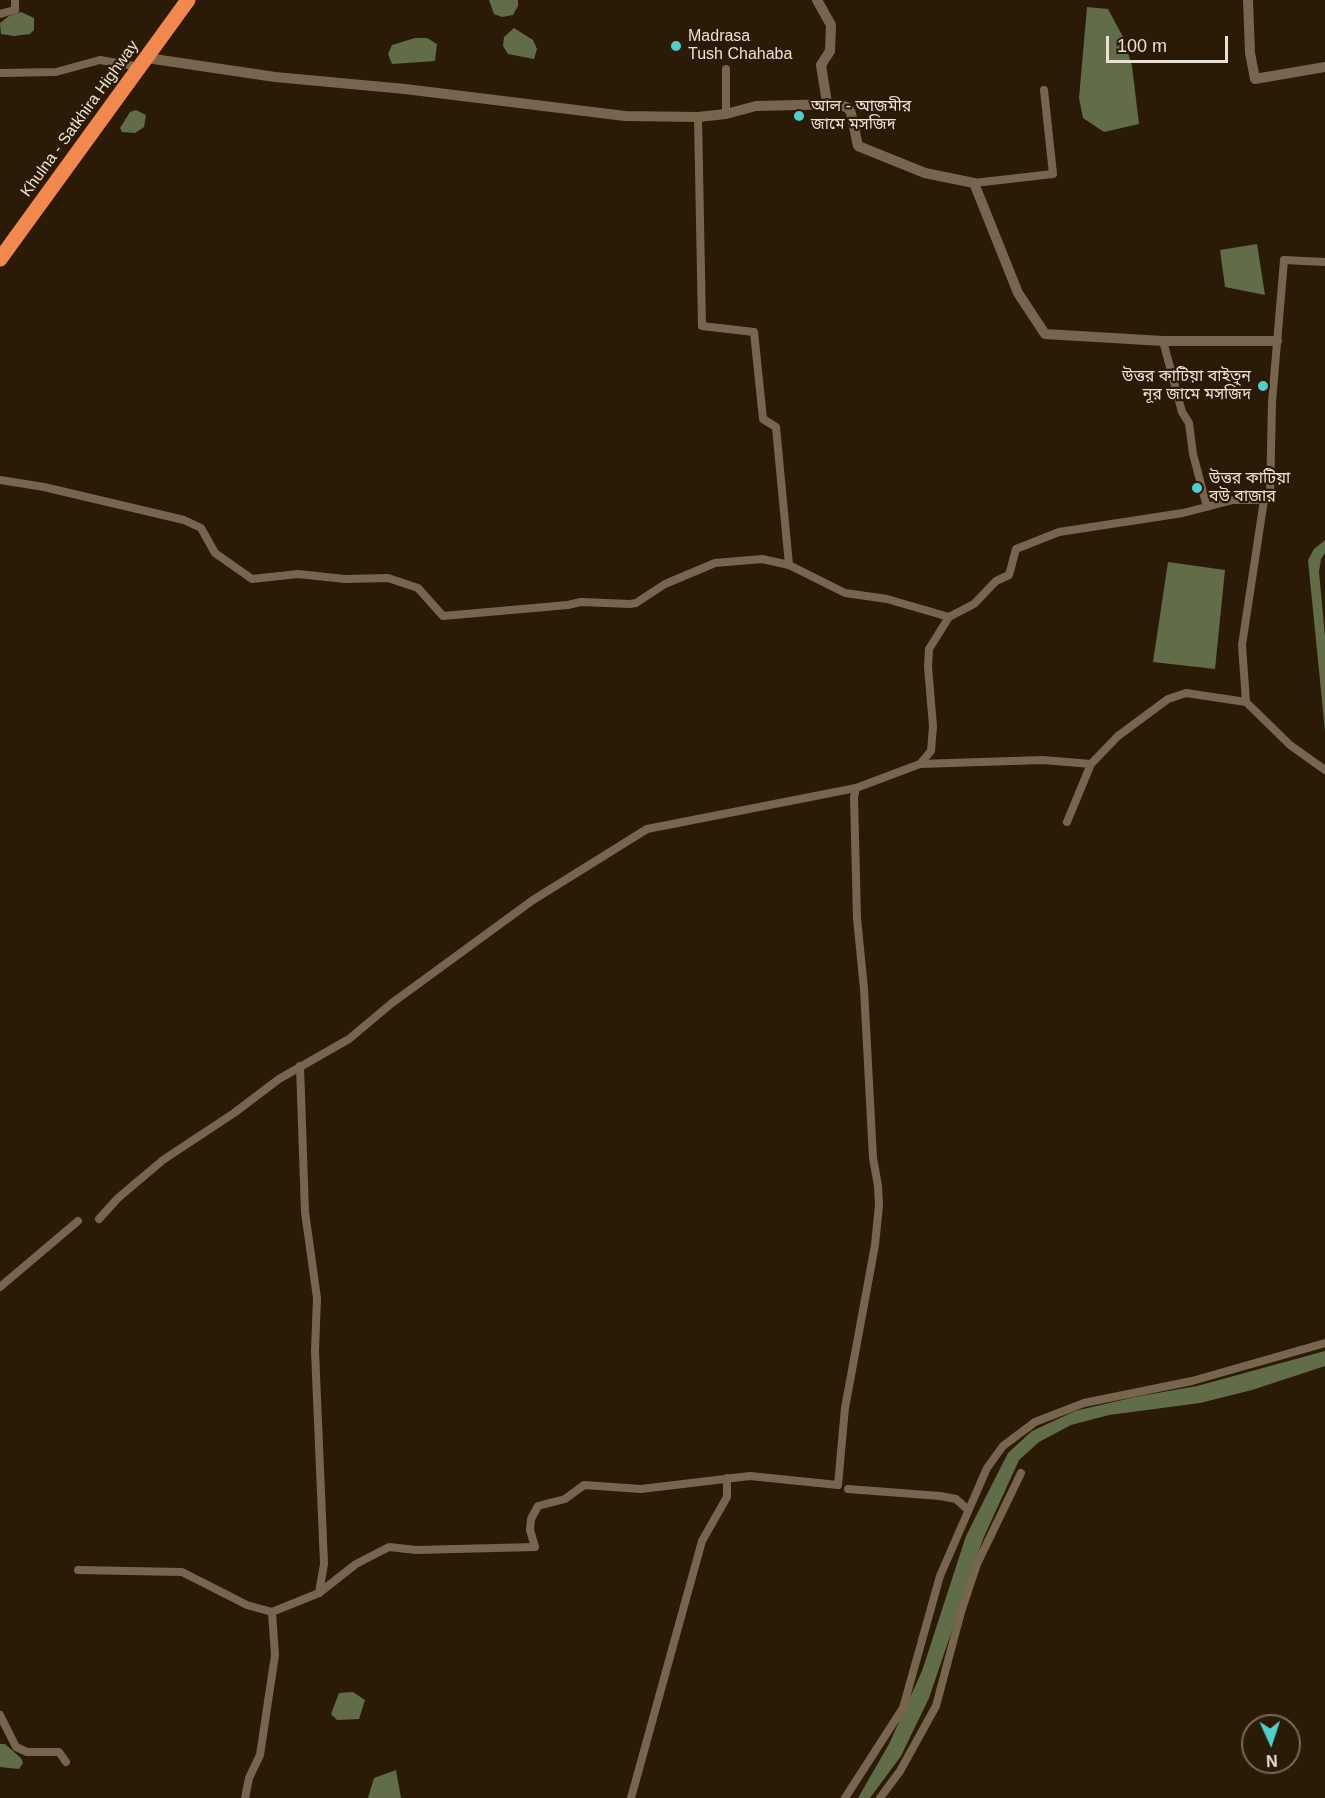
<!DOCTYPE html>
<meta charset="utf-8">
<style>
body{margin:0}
#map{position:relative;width:1325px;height:1798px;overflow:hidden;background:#2b1b06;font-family:Arial,sans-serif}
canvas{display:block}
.north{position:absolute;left:1241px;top:1714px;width:60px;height:60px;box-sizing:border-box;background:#2b1b06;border:2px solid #776a58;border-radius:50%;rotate:177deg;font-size:16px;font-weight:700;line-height:24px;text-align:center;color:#eae0d3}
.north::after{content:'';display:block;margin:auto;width:21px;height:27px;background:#52cdcf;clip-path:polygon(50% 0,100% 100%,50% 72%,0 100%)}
.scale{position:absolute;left:1106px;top:36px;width:122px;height:27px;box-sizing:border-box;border:3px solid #eae0d3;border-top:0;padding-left:8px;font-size:18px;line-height:21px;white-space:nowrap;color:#eae0d3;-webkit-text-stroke:4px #2b1b06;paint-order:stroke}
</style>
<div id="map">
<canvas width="1325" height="1798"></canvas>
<div class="north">N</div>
<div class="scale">100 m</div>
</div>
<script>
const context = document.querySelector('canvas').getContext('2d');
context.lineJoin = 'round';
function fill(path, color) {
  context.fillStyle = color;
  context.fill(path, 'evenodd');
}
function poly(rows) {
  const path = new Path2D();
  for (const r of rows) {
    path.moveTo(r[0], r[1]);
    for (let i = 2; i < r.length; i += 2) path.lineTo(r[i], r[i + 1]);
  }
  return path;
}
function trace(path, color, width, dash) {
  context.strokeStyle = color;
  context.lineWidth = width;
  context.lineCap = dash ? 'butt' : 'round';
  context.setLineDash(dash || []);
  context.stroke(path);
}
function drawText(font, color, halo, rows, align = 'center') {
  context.font = font + ' Arial,"Noto Sans Bengali",sans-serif';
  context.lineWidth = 4.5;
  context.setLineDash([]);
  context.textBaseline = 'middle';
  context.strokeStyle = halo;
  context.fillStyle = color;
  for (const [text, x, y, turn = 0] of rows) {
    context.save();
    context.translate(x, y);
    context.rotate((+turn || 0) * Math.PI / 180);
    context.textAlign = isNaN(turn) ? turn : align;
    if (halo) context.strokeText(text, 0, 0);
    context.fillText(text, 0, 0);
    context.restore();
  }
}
fill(poly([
 [489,0,518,0,518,6,513,15,502,17,494,14],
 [1087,7,1108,9,1123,37,1132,66,1139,124,1104,132,1083,118,1079,98],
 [21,12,34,18,34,30,30,34,14,36,1,34,0,23,9,16],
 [514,28,533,40,537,49,534,59,508,54,503,46,504,37],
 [415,38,427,38,437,44,435,61,392,64,388,54,392,45],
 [136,110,146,115,144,127,135,133,122,132,120,128,130,112],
 [1257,244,1265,295,1225,287,1220,250],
 [1325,540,1325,553,1321,559,1319,572,1325,636,1325,731,1308,560,1314,549],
 [1168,562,1225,570,1215,669,1153,662],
 [1325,1351,1325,1366,1252,1390,1200,1403,1109,1415,1071,1425,1039,1442,1019,1460,983,1539,929,1698,901,1756,870,1798,858,1798,889,1744,922,1671,966,1536,1008,1453,1032,1431,1075,1411,1135,1397,1197,1386],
 [353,1692,365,1700,359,1719,337,1720,331,1714,339,1693],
 [0,1744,5,1744,21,1758,23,1763,19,1769,0,1767],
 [396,1770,401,1798,368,1798,374,1778]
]), '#616c48');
trace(poly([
 [0,14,15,10,15,0],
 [726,69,726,114],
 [0,73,56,72,100,60,140,67],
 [698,117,702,326,754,332,763,419,776,427,789,565],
 [974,183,1053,174,1044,90],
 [1163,341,1182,412,1189,423,1193,454,1207,507],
 [0,480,44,487,184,520,201,528,215,553,252,579,298,574,345,579,388,578,418,588,443,616,568,605,581,602,630,604,636,603,665,584,715,563,762,559,789,565,845,593,887,599,949,617],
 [1246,702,1290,745,1325,770],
 [920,764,1043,760,1091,764,1118,736,1168,699,1186,693,1246,702,1242,645,1264,500],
 [1067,822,1091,764],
 [300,1066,305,1212,317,1298,315,1351,324,1564,319,1593],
 [99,1219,118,1198,163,1160,234,1113,279,1079,349,1039,392,1003,533,900,647,829,856,788,920,764,931,751,933,726,928,667,929,649,949,617,974,604,996,581,1009,575,1016,549,1059,532,1183,513,1233,500,1264,500,1270,497,1272,402,1284,260,1325,262],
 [0,1287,78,1221],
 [848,1489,940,1496,956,1499,967,1509],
 [78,1570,182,1572,247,1605,272,1612],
 [0,1715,16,1747,27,1752,59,1752,66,1762],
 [245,1798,249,1778,260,1755,275,1655,272,1612,319,1593,356,1564,389,1547,416,1550,535,1547,530,1530,531,1519,538,1506,565,1499,584,1485,641,1489,750,1476,838,1485,845,1408,875,1245,879,1205,878,1186,873,1158,864,989,857,918,854,797,856,788],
 [631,1798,702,1541,727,1497,727,1478],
 [845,1798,903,1708,940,1576,987,1468,1003,1446,1035,1422,1084,1403,1192,1381,1325,1343],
 [880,1798,900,1771,936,1706,961,1612,977,1564,1021,1473]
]), '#78654e', 8);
trace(poly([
 [817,0,831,25,830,51,821,65,827,103],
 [1248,0,1250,53,1255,79,1325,67],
 [147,58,275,77,405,89,625,116,698,117,726,114,756,106,838,104,848,108,851,113,858,146,925,173,974,183,1018,293,1045,334,1163,341,1277,341]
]), '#78654e', 10);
trace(poly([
 [0,259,188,0]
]), '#f1884d', 15);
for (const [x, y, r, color] of [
 [676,46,6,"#52cdcf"],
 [799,116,6,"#52cdcf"],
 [1263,386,6,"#52cdcf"],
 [1197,488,6,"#52cdcf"]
]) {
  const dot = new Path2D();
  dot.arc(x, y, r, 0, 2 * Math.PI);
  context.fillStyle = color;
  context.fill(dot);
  trace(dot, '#2b1b06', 2);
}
drawText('16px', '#eae0d3', '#2b1b06', [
 ["Madrasa",688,37],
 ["Tush Chahaba",688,55],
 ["আল - আজমীর",811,107],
 ["জামে মসজিদ",811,125],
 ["উত্তর কাটিয়া বাইতুন",1251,377,"right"],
 ["নূর জামে মসজিদ",1251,395,"right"],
 ["উত্তর কাটিয়া",1209,479],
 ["বউ বাজার",1209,497]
], 'left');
drawText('16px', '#eae0d3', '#2b1b06', [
 ["Khulna - Satkhira Highway",80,119,-54]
]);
</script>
